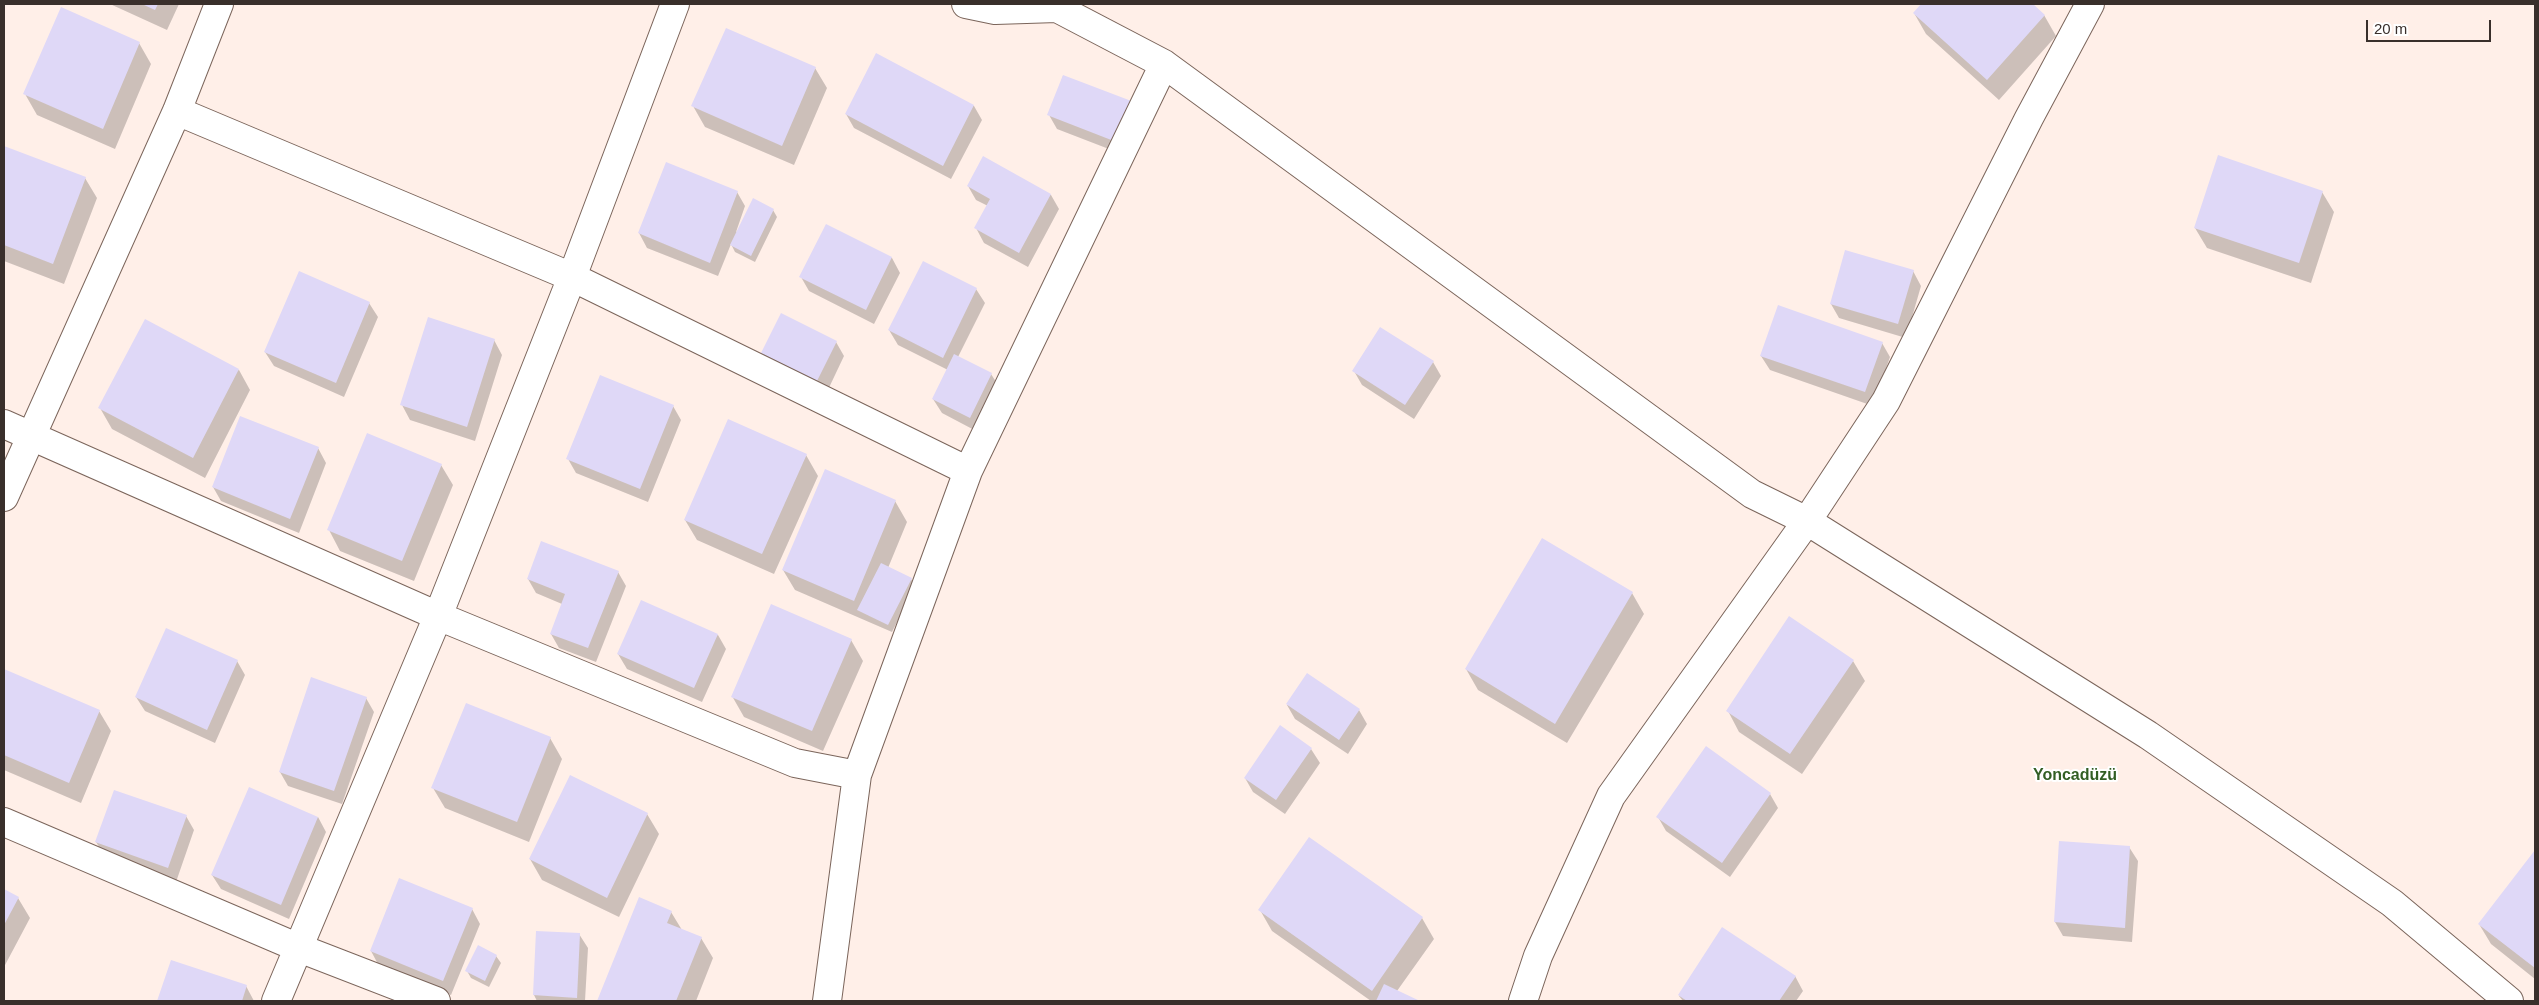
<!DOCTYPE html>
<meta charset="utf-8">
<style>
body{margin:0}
#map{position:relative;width:2539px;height:1005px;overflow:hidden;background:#ffefe8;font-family:Helvetica,sans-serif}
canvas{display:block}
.frame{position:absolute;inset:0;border:5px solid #392f2b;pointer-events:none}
.scale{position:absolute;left:2366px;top:20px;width:125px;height:22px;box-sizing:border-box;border:2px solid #392f2b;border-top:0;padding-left:6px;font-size:15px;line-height:18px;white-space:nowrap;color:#392f2b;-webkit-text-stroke:4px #fff;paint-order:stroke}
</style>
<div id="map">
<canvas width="2539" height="1005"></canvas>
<div class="frame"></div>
<div class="scale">20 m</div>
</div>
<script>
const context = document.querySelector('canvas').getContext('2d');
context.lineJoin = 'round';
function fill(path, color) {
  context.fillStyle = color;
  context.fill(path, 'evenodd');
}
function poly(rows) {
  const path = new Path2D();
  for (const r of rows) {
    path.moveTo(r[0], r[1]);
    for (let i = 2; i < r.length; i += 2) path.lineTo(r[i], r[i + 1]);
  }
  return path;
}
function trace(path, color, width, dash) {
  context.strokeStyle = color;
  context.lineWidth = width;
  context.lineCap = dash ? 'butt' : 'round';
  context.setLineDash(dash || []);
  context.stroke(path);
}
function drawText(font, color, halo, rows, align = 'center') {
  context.font = font + ' Helvetica,sans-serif';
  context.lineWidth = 4;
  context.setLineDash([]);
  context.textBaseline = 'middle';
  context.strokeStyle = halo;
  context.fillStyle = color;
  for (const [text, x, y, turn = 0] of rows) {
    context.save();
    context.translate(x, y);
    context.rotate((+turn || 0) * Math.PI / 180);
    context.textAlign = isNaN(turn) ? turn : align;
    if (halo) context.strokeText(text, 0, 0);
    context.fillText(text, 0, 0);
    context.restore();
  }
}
fill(poly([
 [110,4,179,4,167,30],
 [1923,4,2031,4,2044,15,2056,36,1999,100,1926,34,1914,13],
 [139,43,151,64,115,149,37,115,25,94],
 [877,55,974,106,982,120,951,179,854,128,846,114],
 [815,68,827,88,794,165,705,127,693,106],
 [1063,76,1127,156,1057,129,1049,115],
 [4,147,85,178,97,198,64,284,4,261],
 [983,158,1051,195,1059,209,1028,267,984,243,976,228,988,206,976,200,968,186],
 [737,192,745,206,736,232,773,210,777,217,755,262,735,252,731,244,718,276,647,248,639,233],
 [2322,192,2334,212,2311,283,2207,248,2195,228],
 [826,226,892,258,900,273,874,324,809,291,801,277],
 [1913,271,1921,286,1906,338,1839,318,1831,304],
 [976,289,985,303,958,357,991,374,1000,388,978,432,942,413,933,399,948,370,898,345,889,330],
 [369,303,378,317,344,397,274,366,265,352],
 [494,340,502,355,475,441,410,420,402,405],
 [836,342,844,356,826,394,771,367,763,353],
 [1882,343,1890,357,1873,406,1770,370,1761,356],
 [1433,362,1441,376,1414,419,1362,385,1354,371],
 [239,370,250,390,205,478,112,429,100,408],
 [673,406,681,420,648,502,576,473,568,459],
 [318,448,326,463,299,533,221,501,213,487],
 [806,455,818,476,774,574,697,540,685,520],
 [441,465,453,485,414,581,340,551,329,530],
 [895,501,907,522,888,568,911,579,915,586,892,632,795,590,783,570],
 [618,572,626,586,596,662,559,648,551,634,562,604,536,593,528,579],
 [1632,593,1644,614,1567,743,1478,690,1466,669],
 [718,635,726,649,702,702,627,669,618,654],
 [851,640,863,661,823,751,744,717,732,696],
 [237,661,245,675,215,743,145,711,136,697],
 [1853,661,1865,681,1802,774,1739,732,1728,711],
 [4,670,99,711,111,731,81,803,4,770],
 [366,698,374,712,342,804,288,786,280,772],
 [1287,705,1359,710,1367,724,1348,754,1295,719],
 [1280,727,1311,749,1320,763,1285,814,1253,792,1245,778],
 [550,738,562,759,529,842,445,808,433,788],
 [1770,794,1778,808,1730,877,1666,831,1658,817],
 [647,814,659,834,619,917,542,880,530,859],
 [186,816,194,830,176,882,105,856,96,842],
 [318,817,326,832,289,919,221,889,212,875],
 [2060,842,2129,847,2138,861,2132,942,2063,936,2055,922],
 [2535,852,2535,979,2491,944,2479,924],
 [4,890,18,898,30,918,4,967],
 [640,899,671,912,682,930,701,938,713,958,696,1001,598,1001],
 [472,909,480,924,451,995,379,966,371,951],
 [1260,910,1422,918,1434,939,1397,991,1417,1001,1371,1001,1272,931],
 [537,932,579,934,588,948,585,1001,537,1001,534,995],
 [496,956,501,963,489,987,471,978,467,971],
 [172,961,246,986,254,1001,158,1001],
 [1795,976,1803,991,1796,1001,1683,1001,1679,996]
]), '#0003');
fill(poly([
 [142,4,158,4,155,10],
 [1921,4,2033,4,2045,15,1987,80,1913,13],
 [61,7,140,42,103,129,23,94],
 [726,28,816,67,782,146,691,106],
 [876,53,974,105,943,166,845,114],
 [1063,75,1134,102,1119,143,1047,115],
 [4,146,86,177,53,264,4,245],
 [2218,155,2323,191,2299,263,2194,228],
 [983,156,1051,194,1019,253,974,228,990,199,967,186],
 [666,162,738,191,710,263,638,233],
 [753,198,774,209,751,256,730,245],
 [826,224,892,257,866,310,799,277],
 [1845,250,1914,270,1898,324,1830,304],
 [923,261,977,288,943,358,888,330],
 [299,271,370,302,336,383,264,352],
 [1778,305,1883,342,1865,392,1760,356],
 [781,313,837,341,817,381,761,353],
 [428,317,495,339,467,427,400,405],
 [145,319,239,369,193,458,98,408],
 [1380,327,1434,361,1405,405,1352,371],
 [954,354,992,373,970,418,932,399],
 [600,375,674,405,640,489,566,459],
 [240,416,319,447,290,519,212,487],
 [728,419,807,454,762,554,684,520],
 [367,433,442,464,402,561,327,530],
 [825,469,896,500,854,601,782,570],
 [1542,538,1633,592,1555,724,1465,669],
 [541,541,619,571,588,648,550,634,565,594,527,579],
 [881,563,912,578,888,625,857,610],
 [641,600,718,634,694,688,617,654],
 [771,604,852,639,812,731,731,697],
 [1789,616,1854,660,1790,754,1726,711],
 [166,628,238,660,207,730,135,697],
 [4,669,100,710,69,783,4,755],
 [1307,673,1360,709,1339,740,1286,704],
 [311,677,367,697,334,791,279,772],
 [466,703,551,737,517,822,431,788],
 [1280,725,1312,748,1276,800,1244,778],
 [1706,746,1771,793,1722,863,1656,817],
 [570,775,648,813,607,898,529,859],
 [249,787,318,817,281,905,211,875],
 [114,790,187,815,168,868,95,842],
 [1309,837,1423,917,1372,991,1258,910],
 [2059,841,2130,846,2125,928,2054,922],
 [2535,850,2535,968,2478,924],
 [399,878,473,908,443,981,370,951],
 [4,889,19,897,4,925],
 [639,897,672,911,667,923,702,937,676,1001,597,1001],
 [1722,927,1796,976,1779,1001,1687,1001,1678,995],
 [536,931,580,933,577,998,533,995],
 [478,945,497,955,485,981,465,971],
 [171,960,247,985,242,1001,157,1001],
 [1384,984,1420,1001,1376,1001]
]), '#dfd8f7');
const minor = poly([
 [966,4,995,10,1057,8,1164,64,1752,494,1807,521,2148,735,2392,903,2509,1001],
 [177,111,572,277,968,471],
 [4,424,438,616,795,763,857,775],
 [4,497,177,111,219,4],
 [4,822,299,948,436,1001],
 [276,1001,438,616,572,277,675,4],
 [827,1001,857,775,968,471,1164,64],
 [1523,1001,1538,956,1611,796,1807,521,1886,401,2029,118,2090,4]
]);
trace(minor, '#7b655b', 30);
trace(minor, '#fff', 28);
drawText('bold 16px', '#325e24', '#fff', [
 ["Yoncadüzü",2075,776]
]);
</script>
